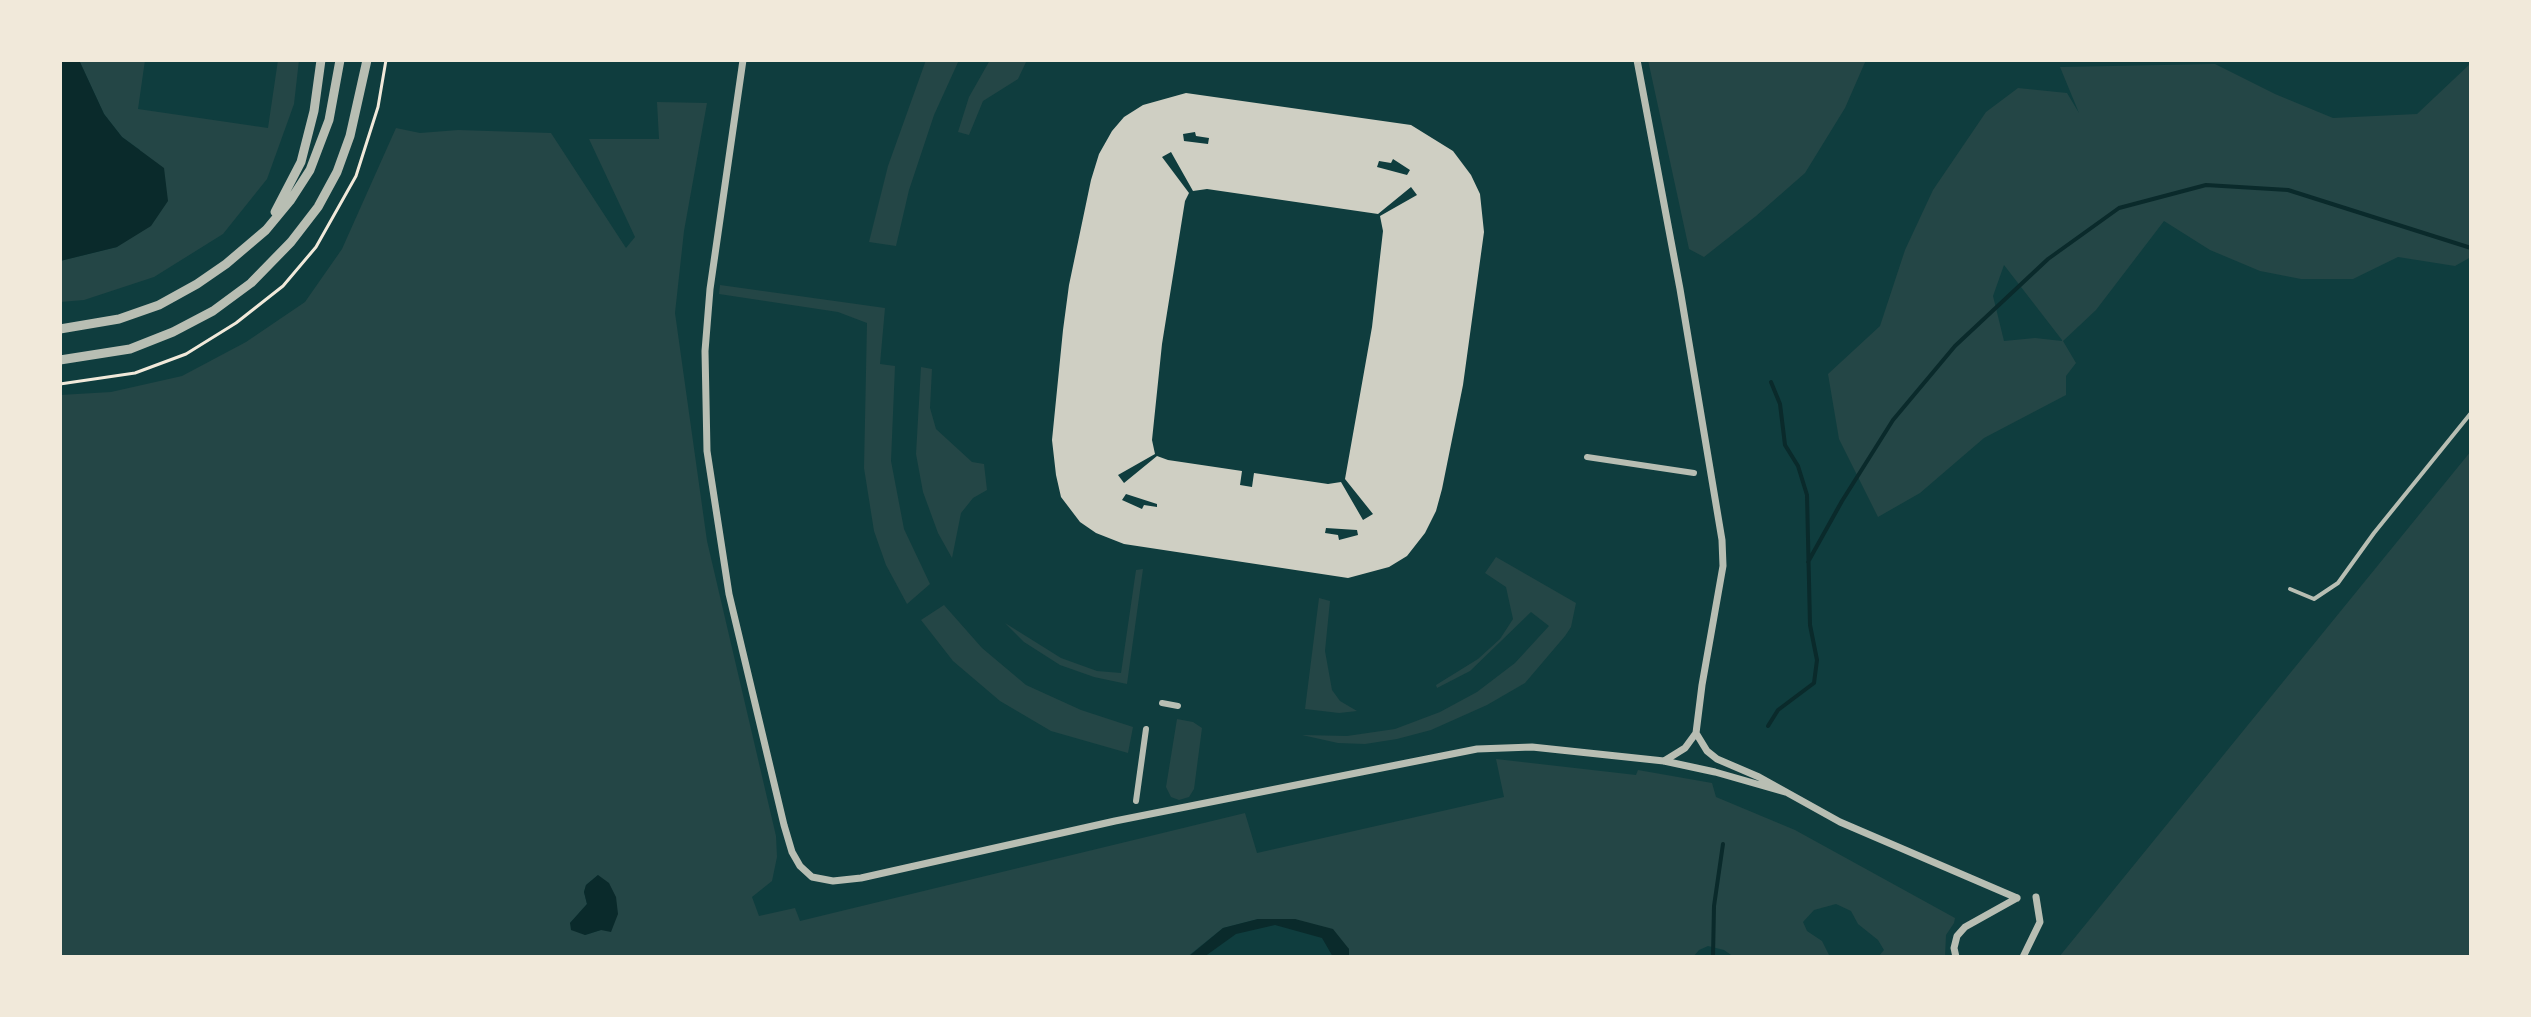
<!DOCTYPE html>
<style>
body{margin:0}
#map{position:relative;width:2531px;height:1017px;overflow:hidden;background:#0f3d3e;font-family:"Titillium Web",sans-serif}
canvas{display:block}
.frame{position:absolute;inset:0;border:62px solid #f1e9da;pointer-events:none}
</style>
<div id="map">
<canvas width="2531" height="1017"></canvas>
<div class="frame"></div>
</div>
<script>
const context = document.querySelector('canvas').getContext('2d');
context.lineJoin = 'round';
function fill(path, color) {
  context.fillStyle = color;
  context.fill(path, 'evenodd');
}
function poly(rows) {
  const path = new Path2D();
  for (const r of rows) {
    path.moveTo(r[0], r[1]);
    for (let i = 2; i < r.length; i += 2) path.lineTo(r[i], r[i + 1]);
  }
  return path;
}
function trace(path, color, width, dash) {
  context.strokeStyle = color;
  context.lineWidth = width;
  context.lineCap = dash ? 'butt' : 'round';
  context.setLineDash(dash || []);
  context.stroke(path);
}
fill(poly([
 [79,60,145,60,138,109,268,128,278,60,299,60,294,104,267,179,223,234,154,277,84,300,60,302,60,261,117,247,140,150,122,137,104,114],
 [926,60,959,60,934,115,909,190,896,246,869,242,888,166],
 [990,60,1027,60,1018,79,983,101,969,135,958,132,969,97],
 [1648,60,1866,60,1845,108,1805,173,1756,216,1704,257,1689,249],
 [2471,63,2471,257,2455,266,2398,257,2353,279,2301,279,2260,271,2210,250,2164,221,2096,310,2063,341,2076,363,2066,376,2066,395,1984,438,1920,493,1878,517,1839,439,1828,374,1880,326,1905,250,1933,190,1986,112,2018,88,2067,93,2079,113,2060,67,2215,64,2275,94,2333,118,2417,114],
 [2004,265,2062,340,2062,341,2035,338,2004,341,1993,296],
 [657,102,707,103,684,231,675,313,707,541,776,836,777,857,772,881,752,897,759,916,795,908,800,921,1245,813,1257,853,1504,797,1496,759,1636,775,1638,770,1712,783,1716,797,1795,830,1955,918,1954,923,1946,935,1945,957,1878,957,1884,950,1878,940,1858,924,1851,911,1836,904,1814,910,1803,922,1807,931,1822,941,1830,957,1734,957,1724,950,1708,946,1699,950,1693,957,1349,957,1349,949,1295,919,1258,919,1223,928,1187,957,60,957,60,395,111,392,182,376,246,342,305,302,342,249,396,128,420,133,458,130,551,133,626,248,635,237,589,139,659,139],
 [598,875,601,930,585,935,570,923,587,904,584,892,586,885],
 [720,285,885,308,880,364,895,366,891,461,904,529,930,584,907,604,886,565,874,531,864,468,867,323,838,312,719,294],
 [921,367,932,369,930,408,936,429,972,462,984,464,987,490,973,498,961,513,952,558,938,533,923,492,916,454],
 [2471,451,2471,957,2059,957],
 [1496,557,1576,603,1571,627,1565,636,1525,683,1487,705,1431,730,1397,739,1365,744,1338,743,1302,735,1347,736,1395,729,1440,712,1477,692,1515,663,1549,626,1531,612,1470,671,1437,688,1436,685,1478,659,1500,639,1513,619,1506,587,1485,573],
 [1143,569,1127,684,1094,677,1060,665,1024,642,1005,623,1061,658,1097,671,1121,673,1136,570],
 [1319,598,1330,601,1325,651,1332,690,1340,701,1357,711,1339,713,1305,709],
 [944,605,982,648,1026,685,1081,710,1133,727,1128,753,1051,731,1000,701,953,661,921,620],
 [1177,719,1193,722,1202,728,1194,789,1189,797,1179,800,1171,797,1166,787]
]), '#244646');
fill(poly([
 [60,60,79,60,104,114,122,137,164,168,168,201,151,226,117,247,60,261],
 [598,875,609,883,616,897,618,914,611,932,601,930,585,935,571,930,570,923,587,904,584,892,586,885],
 [1258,919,1295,919,1333,929,1349,949,1349,957,1333,957,1322,938,1275,925,1236,934,1204,957,1188,957,1223,928]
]), '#0a2a2b');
trace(poly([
 [1808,562,1842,501,1893,420,1955,346,2048,259,2119,208,2206,185,2288,190,2471,248],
 [1768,726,1778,710,1814,683,1817,660,1810,625,1807,495,1798,466,1785,445,1780,404,1771,382],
 [1713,957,1714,906,1723,844]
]), '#0a2a2b', 4);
fill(poly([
 [1186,93,1411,125,1453,151,1471,175,1480,194,1484,232,1463,385,1442,489,1436,511,1425,533,1407,556,1389,567,1348,578,1124,544,1096,533,1080,522,1061,497,1056,475,1052,440,1063,330,1069,285,1091,180,1099,154,1112,131,1124,117,1143,105],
 [1195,132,1196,136,1209,138,1208,144,1184,141,1183,134],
 [1171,152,1193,191,1207,189,1378,214,1411,187,1417,195,1380,216,1383,231,1372,327,1345,479,1373,514,1363,520,1341,482,1328,484,1254,473,1252,487,1240,485,1242,471,1168,460,1157,456,1124,483,1118,475,1155,454,1152,440,1162,344,1185,201,1189,193,1162,157],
 [1393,159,1410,170,1407,175,1377,167,1379,161,1391,163],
 [1126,494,1157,504,1157,507,1144,505,1142,509,1122,500],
 [1326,528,1357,530,1358,535,1339,540,1338,535,1325,533]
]), '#cfcfc3');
trace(poly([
 [60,384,135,373,186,354,236,323,283,286,316,247,356,176,378,107,386,60]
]), '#f1e9da', 3);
trace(poly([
 [2290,589,2314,599,2338,583,2374,533,2471,413]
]), '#b8beb3', 4);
trace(poly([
 [1587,457,1694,473],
 [1162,703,1178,706],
 [1136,801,1146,729]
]), '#b8beb3', 6);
trace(poly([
 [743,60,710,289,705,351,707,451,729,594,784,825,792,852,800,866,812,877,833,881,861,878,1115,821,1477,749,1532,747,1664,761,1715,772,1785,792],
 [1637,60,1680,289,1722,540,1723,566,1702,685,1696,733,1685,748,1664,761],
 [1696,733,1707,751,1717,759,1759,777,1840,822,2017,898],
 [1956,957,1954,948,1957,936,1965,927,2017,898],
 [2023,957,2040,922,2036,897]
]), '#b8beb3', 7);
trace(poly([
 [275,212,301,162,314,111,321,60],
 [60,329,119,319,159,305,197,284,226,264,266,230,290,201,310,170,329,120,340,60],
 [60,360,130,349,173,332,213,311,251,283,291,242,318,207,337,172,350,136,367,60]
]), '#b8beb3', 9);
</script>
